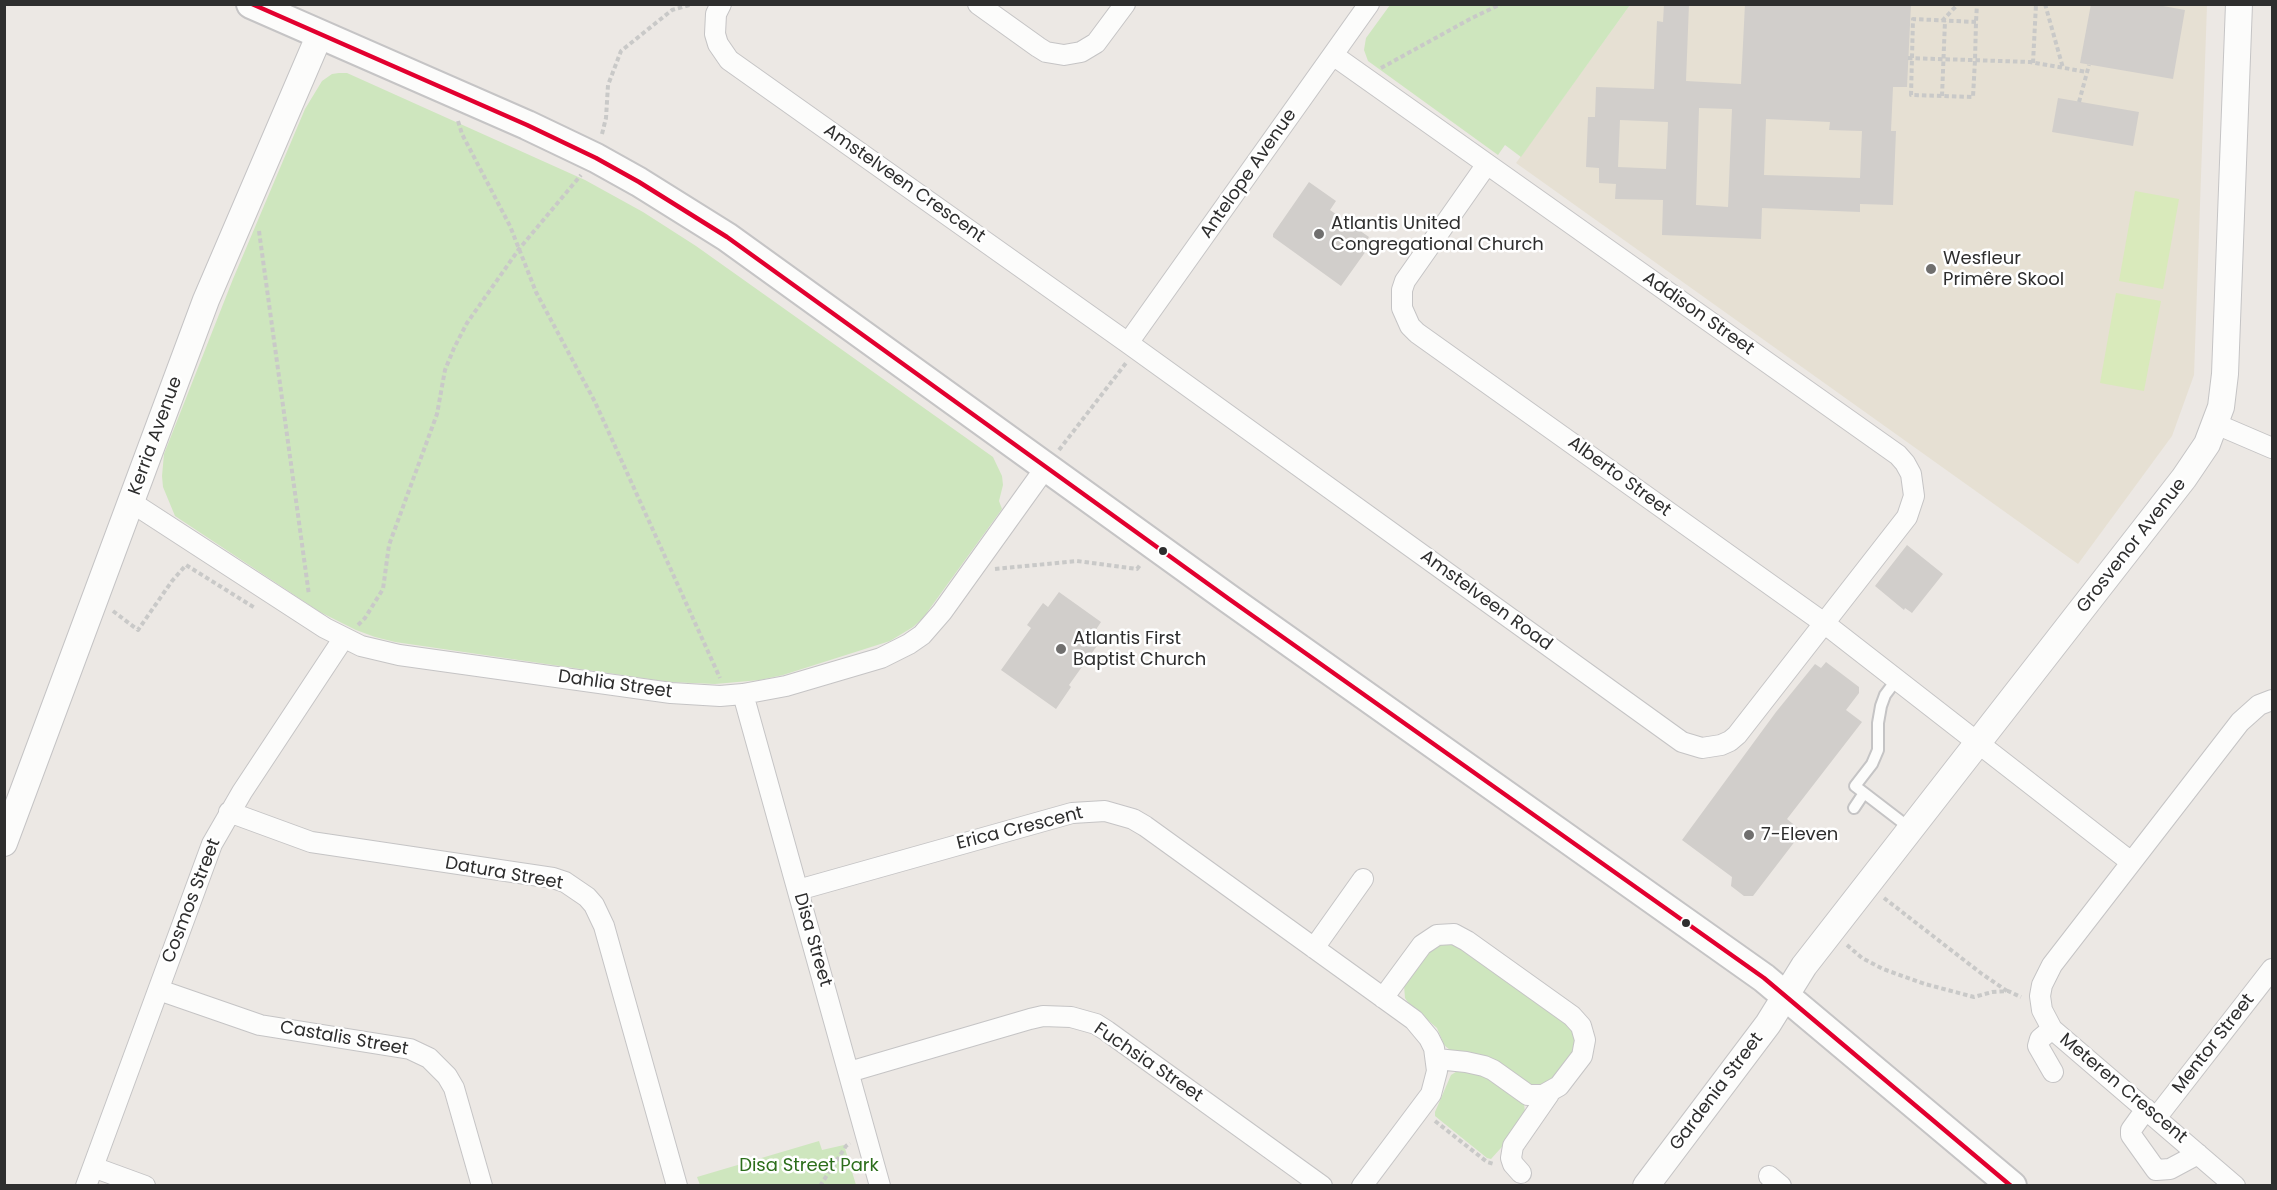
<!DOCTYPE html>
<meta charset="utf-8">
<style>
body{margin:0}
#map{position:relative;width:2277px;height:1190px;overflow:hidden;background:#ece8e4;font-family:Poppins,sans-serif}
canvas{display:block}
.frame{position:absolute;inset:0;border:6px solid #2e2e2e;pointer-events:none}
</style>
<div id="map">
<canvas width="2277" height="1190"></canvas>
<div class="frame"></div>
</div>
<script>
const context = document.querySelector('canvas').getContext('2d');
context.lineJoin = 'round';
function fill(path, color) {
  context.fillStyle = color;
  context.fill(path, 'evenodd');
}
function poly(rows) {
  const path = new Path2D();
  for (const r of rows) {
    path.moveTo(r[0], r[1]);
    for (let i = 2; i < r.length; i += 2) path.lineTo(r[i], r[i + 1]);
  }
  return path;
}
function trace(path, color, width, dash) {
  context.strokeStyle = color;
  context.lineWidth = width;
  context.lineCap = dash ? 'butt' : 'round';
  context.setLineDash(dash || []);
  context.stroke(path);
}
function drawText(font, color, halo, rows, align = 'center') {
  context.font = font + ' Poppins,sans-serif';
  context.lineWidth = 5;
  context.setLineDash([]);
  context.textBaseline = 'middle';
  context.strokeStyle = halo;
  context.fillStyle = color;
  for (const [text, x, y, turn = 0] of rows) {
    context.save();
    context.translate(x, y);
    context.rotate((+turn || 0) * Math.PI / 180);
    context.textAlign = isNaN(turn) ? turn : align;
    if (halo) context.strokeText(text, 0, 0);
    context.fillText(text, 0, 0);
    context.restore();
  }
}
fill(poly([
 [1630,5,2207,5,2194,375,2172,436,2078,564,1516,163]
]), '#e6e0d3');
fill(poly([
 [1390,5,1390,4,1630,5,1521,157,1505,145,1498,155,1368,61,1364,50,1366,38],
 [339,73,347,73,585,180,643,212,696,246,993,457,1002,476,1003,485,999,501,1002,509,923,618,913,627,890,641,783,675,760,680,715,684,670,682,395,642,375,637,356,630,320,612,175,516,163,487,162,476,164,454,233,279,305,109,322,81,332,74],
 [1451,940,1574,1028,1578,1046,1552,1082,1537,1088,1450,1050,1444,1045,1437,1028,1409,1004,1405,998,1404,985,1431,947],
 [1459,1070,1486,1074,1519,1097,1524,1104,1525,1112,1509,1139,1491,1159,1487,1158,1435,1116,1435,1112,1451,1075],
 [819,1141,822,1150,844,1145,856,1185,700,1185,697,1177]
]), '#cee6be');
fill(poly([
 [2135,191,2179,199,2163,289,2119,281],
 [2116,293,2161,301,2144,391,2100,383]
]), '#d9eabb');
fill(poly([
 [1664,4,1689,4,1686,81,1741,84,1745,4,1911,4,1907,87,1893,87,1891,131,1896,131,1893,205,1860,204,1860,212,1762,208,1761,239,1662,235,1663,200,1615,199,1616,184,1599,183,1599,168,1586,167,1588,117,1595,117,1596,87,1654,89,1657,21,1663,22],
 [1699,108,1732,109,1728,207,1696,205],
 [1766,119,1830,122,1829,130,1862,131,1860,178,1764,175],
 [1620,120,1668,122,1666,169,1618,167],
 [2091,4,2152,4,2185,10,2173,79,2080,63],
 [2058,98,2139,112,2133,146,2052,132],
 [1309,182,1336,201,1330,210,1369,237,1362,247,1366,251,1341,286,1273,237,1273,234],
 [1907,545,1943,574,1912,613,1905,608,1904,610,1875,586],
 [1059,592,1101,622,1095,631,1101,635,1097,641,1099,643,1069,685,1071,687,1056,709,1001,670,1031,628,1027,625,1043,603,1048,607],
 [1826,662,1859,687,1859,693,1846,710,1862,722,1787,819,1798,828,1799,836,1753,896,1744,896,1731,886,1732,877,1682,840,1776,712,1815,664,1821,668]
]), '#d1cecb');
const service = poly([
 [1897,679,1885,695,1881,706,1878,723,1878,750,1872,764,1855,786,1911,829],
 [1854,808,1864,793]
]);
const minor = poly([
 [721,4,716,14,715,34,718,44,729,60,1128,343,1682,742,1702,748,1721,745,1730,741,1737,735,1907,517,1914,496,1911,474,1905,463,1898,455,1333,55],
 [978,4,1038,47,1046,52,1064,55,1081,52,1096,43,1125,4],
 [1487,164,1405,281,1402,290,1402,308,1410,326,1417,333,1824,623,2131,862],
 [1128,343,1369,4],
 [2216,424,2272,448],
 [131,502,325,628,361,646,399,655,671,693,720,696,743,694,786,686,881,658,909,644,922,635,942,612,1046,467],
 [743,694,880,1186],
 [229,812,311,842,553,878,565,882,587,897,594,905,604,926,677,1186],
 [798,890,1072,813,1105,811,1133,819,1145,826,1414,1020,1429,1038,1434,1048,1437,1071,1431,1094,1362,1186],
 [1314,948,1363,879],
 [159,990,260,1025,410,1049,429,1058,447,1076,454,1088,482,1186],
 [1383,998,1422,945,1437,935,1454,934,1467,941,1572,1016,1581,1026,1585,1040,1582,1056,1559,1086,1543,1095,1528,1095,1493,1070,1484,1066,1466,1062,1437,1059],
 [2052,1029,2040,1039,2038,1046,2053,1072],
 [849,1072,1030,1019,1043,1016,1071,1017,1096,1024,1107,1031,1322,1186],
 [2146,1109,2131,1130,2131,1135,2156,1170,2170,1169,2198,1154],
 [2156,1118,2272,969],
 [93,1167,145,1186],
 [1521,1173,1513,1164,1511,1158,1513,1146,1549,1094],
 [1769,1176,1781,1186],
 [86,1186,212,844,242,792,343,639],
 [2235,1186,2052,1029,2042,1010,2040,996,2042,985,2052,965,2240,722,2259,705,2272,700]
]);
const tertiary = poly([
 [4,843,206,300,320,34],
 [1646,1186,1768,1024,1804,966,2184,478,2207,444,2221,407,2225,374,2239,4]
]);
const secondary = poly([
 [251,4,527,125,596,158,639,182,727,237,1229,599,1764,978,2012,1186]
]);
trace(service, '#c5c4c5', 14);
trace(minor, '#c5c4c5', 22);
trace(tertiary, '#c5c4c5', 28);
trace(secondary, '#c5c4c5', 32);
trace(poly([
 [2045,4,2063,68],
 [1942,21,1958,4],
 [1976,22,1913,19,1911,95,1973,97,1975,60,1976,22,1977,4],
 [1908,58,2030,62,2087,72],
 [2033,63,2036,4],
 [1381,68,1470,19,1501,4],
 [1942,96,1945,21],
 [2079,102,2089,65],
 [458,121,462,134,510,226,536,292,595,402,720,678],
 [602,134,606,118,608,85,621,51,672,10,693,4],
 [259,231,309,595],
 [1059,450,1126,363],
 [995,569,1077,561,1137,569,1141,564],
 [113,611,138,630,172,581,186,565,255,608],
 [358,625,365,618,383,589,389,545,437,414,445,370,454,348,467,323,519,249,581,175],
 [1884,898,1982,974,2007,991],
 [1847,945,1862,958,1883,969,1925,984,1974,997,1992,992,2008,991,2021,997],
 [1435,1121,1487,1162,1494,1164],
 [820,1186,846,1146,850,1143]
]), '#c9c9c8', 4, [4.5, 3]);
trace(service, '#fcfcfb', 10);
trace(minor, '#fcfcfb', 20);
trace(tertiary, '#fcfcfb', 26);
trace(secondary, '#fcfcfb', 28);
trace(poly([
 [252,4,527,125,596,158,639,182,727,237,1229,599,1764,978,2011,1186]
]), '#e2002f', 4.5);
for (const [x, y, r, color] of [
 [1319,234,6,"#706f6e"],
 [1931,269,6,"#706f6e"],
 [1163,551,5,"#2e2e2e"],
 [1061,649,6,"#706f6e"],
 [1749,835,6,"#706f6e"],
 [1686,923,5,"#2e2e2e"]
]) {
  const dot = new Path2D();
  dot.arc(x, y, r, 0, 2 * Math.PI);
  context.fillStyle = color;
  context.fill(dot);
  trace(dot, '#fff', 2);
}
drawText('18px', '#2e2e2e', '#fff', [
 ["Antelope Avenue",1249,174,-55],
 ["Amstelveen Crescent",904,184,35],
 ["Addison Street",1698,314,35],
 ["Kerria Avenue",156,436,-70],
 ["Alberto Street",1619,477,36],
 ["Grosvenor Avenue",2132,546,-52],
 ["Amstelveen Road",1486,601,36],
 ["Dahlia Street",615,685,8],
 ["Erica Crescent",1020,829,-14],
 ["Datura Street",504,874,10],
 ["Cosmos Street",192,901,-69],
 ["Disa Street",812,940,74],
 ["Castalis Street",344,1039,10],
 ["Mentor Street",2214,1044,-52],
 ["Fuchsia Street",1148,1063,34],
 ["Meteren Crescent",2123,1089,40],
 ["Gardenia Street",1717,1092,-53]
]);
drawText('18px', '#2e2e2e', '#fff', [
 ["Atlantis United",1331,224],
 ["Congregational Church",1331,245],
 ["Wesfleur",1943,259],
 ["Primêre Skool",1943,280],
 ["Atlantis First",1073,639],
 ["Baptist Church",1073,660],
 ["7-Eleven",1761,835]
], 'left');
drawText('18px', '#2c6e1b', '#fff', [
 ["Disa Street Park",809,1166]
]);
</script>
